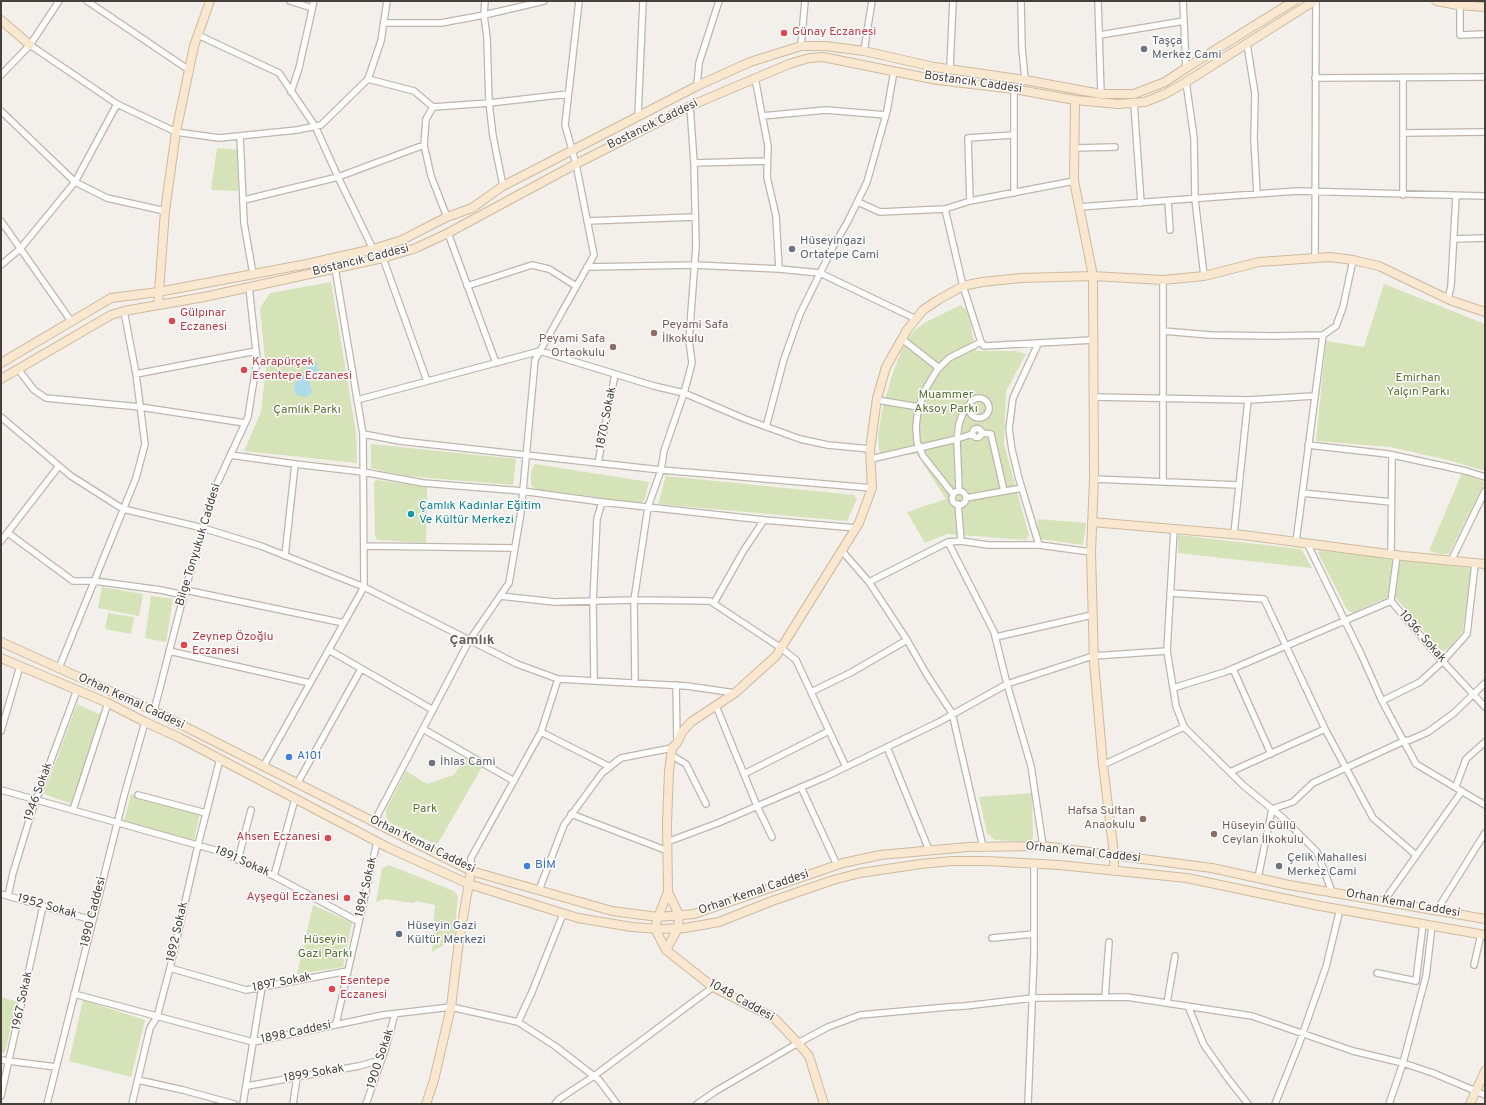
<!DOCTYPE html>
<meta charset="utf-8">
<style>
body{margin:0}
#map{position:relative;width:1486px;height:1105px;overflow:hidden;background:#f3efea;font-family:Overpass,sans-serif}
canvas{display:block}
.frame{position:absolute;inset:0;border:2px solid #473f39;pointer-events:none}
</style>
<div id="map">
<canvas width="1486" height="1105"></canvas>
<div class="frame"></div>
</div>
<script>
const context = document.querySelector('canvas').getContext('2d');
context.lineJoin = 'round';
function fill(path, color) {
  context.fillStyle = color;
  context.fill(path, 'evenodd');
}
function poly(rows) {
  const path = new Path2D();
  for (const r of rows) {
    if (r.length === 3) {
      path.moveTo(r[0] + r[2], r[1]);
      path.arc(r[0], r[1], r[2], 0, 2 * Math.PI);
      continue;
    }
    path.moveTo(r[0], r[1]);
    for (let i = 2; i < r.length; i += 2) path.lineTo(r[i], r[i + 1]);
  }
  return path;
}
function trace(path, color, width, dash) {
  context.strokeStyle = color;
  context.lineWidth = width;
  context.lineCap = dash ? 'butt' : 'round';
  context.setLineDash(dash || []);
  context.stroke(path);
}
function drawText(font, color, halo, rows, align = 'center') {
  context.font = font + ' Overpass,sans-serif';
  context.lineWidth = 3;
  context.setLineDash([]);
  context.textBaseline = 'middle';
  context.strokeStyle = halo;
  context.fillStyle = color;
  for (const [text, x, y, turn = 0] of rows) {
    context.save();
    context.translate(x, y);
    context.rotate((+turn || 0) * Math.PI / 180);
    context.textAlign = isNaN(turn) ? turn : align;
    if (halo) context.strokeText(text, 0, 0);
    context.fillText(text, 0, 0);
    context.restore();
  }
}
fill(poly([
 [217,148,238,150,238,191,211,190],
 [331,282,356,432,357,463,244,451,261,412,266,369,260,308,270,293],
 [1384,284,1485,324,1485,471,1452,461,1391,447,1316,441,1326,341,1364,347],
 [961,305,968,312,976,351,1016,351,1026,354,1006,391,1004,444,1029,535,1026,540,947,534,925,543,907,512,946,499,917,454,880,457,878,435,882,411,892,375,905,342,915,330,926,322],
 [371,444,516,459,513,485,405,476,371,468],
 [535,464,649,482,644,501,639,503,536,489,531,485,531,471],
 [1462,473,1485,482,1449,554,1440,554,1429,551],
 [666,476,854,495,857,499,847,521,658,504],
 [376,480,427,487,426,543,379,540,376,539,375,535,374,482],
 [1037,519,1086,523,1083,545,1040,539],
 [1178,535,1301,549,1312,568,1178,553],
 [1320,550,1393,559,1388,597,1353,613,1350,612,1346,608,1318,553],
 [1400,559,1471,568,1463,631,1448,649,1443,651,1438,648,1395,597],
 [102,587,143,594,139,616,98,608],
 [151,596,173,599,166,642,145,638],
 [108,613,134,617,131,634,105,629],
 [77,704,101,715,72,804,44,794],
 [465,757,482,767,437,845,389,822,386,817,386,810,406,771,427,784,454,775],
 [1032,793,1033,837,1031,842,995,840,987,833,979,797],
 [131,794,200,813,194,841,124,821],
 [389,865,454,891,458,896,454,939,432,952,435,905,417,901,413,903,385,899,376,902,382,868],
 [313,905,352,923,343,967,297,974],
 [1,997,17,1002,5,1052,1,1054],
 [83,1000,145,1020,131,1077,69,1061]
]), '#d6e3b8');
fill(poly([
 [309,361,319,363,317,365,318,372,310,382,310,386,312,390,311,394,305,397,295,394,294,384,306,372]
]), '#aedae9');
const street = poly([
 [87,1,189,70],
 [290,1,312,8],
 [485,1,484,15,487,38,489,103,493,136,503,186],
 [1021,1,1022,48,1025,80],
 [1098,1,1101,94],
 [1183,1,1186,68],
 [1460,5,1460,35,1485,34],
 [384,23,441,23,484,15,544,1],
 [198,35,279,73,315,126,338,177,373,249],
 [1100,35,1184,21],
 [1247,44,1255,94,1254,139,1257,194],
 [30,45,117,104,176,132,219,138,297,130,321,125,368,79,381,41,387,1],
 [801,46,805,1],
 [864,51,872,1],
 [950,68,953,1],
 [1,75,30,45,59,1],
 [755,78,768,146,767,177,776,216,779,269],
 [1315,78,1485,77],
 [1403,78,1403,195],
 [368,79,414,91,433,107,489,103,568,94],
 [1186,82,1194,138,1195,199,1204,276],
 [697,86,699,63,719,1],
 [291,92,299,68,314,1],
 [1134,103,1141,203],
 [433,107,426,119,424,145,431,176,447,217],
 [1,111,75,182,107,198,165,211],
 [762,116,826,110,886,115],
 [638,117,643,1],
 [1403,133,1485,132],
 [240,136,244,223,253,274],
 [1074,148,1115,147],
 [694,163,767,161],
 [1074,181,970,201,945,209,963,286,981,342,984,346,1093,340],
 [1014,193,1014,89],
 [244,200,338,177,424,145],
 [970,201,968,138,1013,135],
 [1168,201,1170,230],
 [858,202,880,212,945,209],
 [1079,207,1297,191,1485,196],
 [1,221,71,321],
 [587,221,695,217],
 [448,233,496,363],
 [1454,239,1485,238],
 [383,258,427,381],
 [1315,258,1316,1],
 [1,265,20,249,75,182,117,104],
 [587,267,694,265,779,269,820,273,916,319],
 [467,286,532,265,549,269,576,286],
 [1448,299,1451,286,1456,196],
 [1163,331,1210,335,1273,336,1323,335],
 [902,339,939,368],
 [1038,344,1013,398,1009,429,1012,450,1019,479,1039,545],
 [18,369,34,390,46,398,140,407,245,423],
 [136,374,256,351],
 [1094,397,1248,400,1314,396],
 [979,408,10],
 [357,400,540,351,654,386,684,393,745,419,800,439,828,445,870,449],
 [877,400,919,407],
 [1,417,71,476,123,509,203,528,261,546,364,587,517,664,558,679,687,686,735,693],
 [766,427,784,359,800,314,833,247,848,221,867,182,887,111,894,71],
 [977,433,4.5],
 [981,433,991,434,1004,491],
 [363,434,400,441,661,470,872,488],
 [1308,445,1388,454,1466,471,1485,477],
 [230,455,295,464,363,472,423,483,522,491,602,502,764,520,856,528],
 [871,459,957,439,972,434],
 [598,463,615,374],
 [1094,479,1239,485],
 [1163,481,1163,280],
 [959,491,957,439,959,424,964,410,970,404],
 [959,498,7],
 [1302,493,1391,502],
 [953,494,923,456,917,442,916,426,918,410,925,390,937,370,949,358,981,342],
 [966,498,1022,488],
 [958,504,961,541],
 [1174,529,1167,651,1176,706,1184,727,1244,786,1283,818,1317,852,1332,892],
 [8,533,73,581,94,581,161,590,183,595],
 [1234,534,1248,400],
 [1,541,59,466],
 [948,542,994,632,1007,684,1031,766,1043,846],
 [1296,542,1323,335,1336,326,1343,307,1353,260],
 [1307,543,1361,654,1382,701,1416,764,1485,805],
 [364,546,515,548],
 [842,551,869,582,907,640,927,675,952,713,983,847],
 [1391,555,1392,455],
 [1397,555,1391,601,1437,655,1485,707],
 [285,556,295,464],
 [1451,561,1485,491],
 [869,582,948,542,961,541,988,545,1039,545,1091,552],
 [185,590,344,623],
 [1170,593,1264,599,1325,729,1373,818,1416,855],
 [500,596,555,602,634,600,710,601,781,648,796,660,846,767],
 [714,603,744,550,764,520],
 [996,637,1092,615],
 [329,650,433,710],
 [169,651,310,683],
 [59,668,136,478,145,444,136,374,124,311],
 [1233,669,1271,754],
 [594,680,593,601,597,519,602,502],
 [635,682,634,600,648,507,661,470,664,451,684,393,692,363,689,340,696,246,694,163,690,106],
 [676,685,677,741],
 [1173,688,1225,672,1391,601],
 [811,692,852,672,907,640],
 [1382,701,1420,682,1443,661,1467,634,1475,564],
 [716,706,757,806,772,837],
 [154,711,185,590,216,486,248,417,257,360,249,287],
 [423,729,514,781],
 [1,731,20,666],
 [541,732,610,767],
 [887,747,929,850],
 [671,755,686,764,706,804],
 [1103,765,1184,727],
 [263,767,364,587,363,434,335,268],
 [1230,772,1325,729],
 [744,774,829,731],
 [297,784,361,669],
 [1456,786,1466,759,1485,742],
 [801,787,837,865],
 [1,790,222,852,274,876,359,922],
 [138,795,206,813],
 [73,810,108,703],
 [571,814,668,851],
 [374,822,469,641,509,583,521,512,535,360,594,255,576,164,565,125,579,1],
 [667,842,718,823,825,777,939,722,1007,684,1093,656,1167,651],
 [238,860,251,810],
 [471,871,471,858,541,732,558,679],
 [274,876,295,799],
 [1258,878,1272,809,1293,802,1313,783,1404,741,1410,740,1428,732,1454,713,1485,683],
 [539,890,564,825,602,773,621,758,672,748],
 [1,894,92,920],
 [8,896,13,873,31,814,77,690],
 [1384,901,1462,791],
 [1437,910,1485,833],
 [992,938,1034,934],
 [1474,965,1481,934],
 [170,968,246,990,348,971],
 [1377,973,1416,981,1423,924],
 [74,994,253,1042,383,1015,451,1007,518,1022,555,1046,599,1080,617,1104],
 [1105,997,1109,942],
 [1167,1003,1175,956],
 [1188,1006,1204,1045,1229,1080,1248,1104],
 [518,1022,532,992,563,914],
 [336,1024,377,842],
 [1,1060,56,1067],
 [138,1080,183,1090,234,1104],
 [247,1086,359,1066,381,1060],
 [1,1096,43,906],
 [47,1104,124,796,145,722],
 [132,1104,150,1028,157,1017,170,968,198,845,220,759],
 [243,1104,262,987],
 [293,1104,297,1077],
 [366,1104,385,1050,395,1014],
 [555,1104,559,1099,594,1076,713,987],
 [697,1104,716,1091,798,1043,828,1027,860,1015,948,1007,965,1006,1033,998,1127,997,1252,1016,1353,1051,1403,1063,1433,1073,1485,1095],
 [1028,1104,1034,955,1034,863],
 [1275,1104,1299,1044,1326,967,1340,909],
 [1389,1104,1403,1063,1426,976,1432,926]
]);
const secondary = poly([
 [1436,1,1458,5,1485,7],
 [1,20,30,45],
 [1075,100,1074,181,1093,276,1094,479,1091,552,1094,662,1103,765,1114,854,1114,871],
 [158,305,165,211,176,132,194,46,210,1],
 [1,363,111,298,158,292,307,264,373,249,402,240,447,217,472,208,503,186,697,86,750,62,801,46,826,46,864,51,934,67,1025,80,1101,94,1134,94,1165,82,1186,68,1294,1],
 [1,379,111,315,124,311,204,297,383,258,416,248,448,233,576,164,690,106,789,64,809,58,823,57,937,80,1014,89,1075,100,1118,104,1145,102,1165,94,1186,82,1314,1],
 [1092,522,1243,535,1403,556,1485,564],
 [1,642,154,711,471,871,612,911,658,917,694,914,843,863,880,855,968,847,1043,846,1212,868,1289,885,1485,919],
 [1,658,108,703,145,722,180,738,389,848,469,884,578,918,632,927,659,929,685,928,719,922,772,901,833,880,860,873,921,864,952,861,986,861,1059,865,1187,878,1320,906,1485,935],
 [666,950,678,928,679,915,668,892],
 [426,1104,434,1080,451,1007,459,941,471,871],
 [824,1104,809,1056,798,1043,774,1018,713,987,666,950,655,929,658,917,668,892,667,824,669,771,672,748,677,743,682,732,691,722,735,693,776,656,859,523,872,488,870,449,877,398,886,367,907,330,923,310,938,300,963,286,982,282,1021,278,1093,276,1163,280,1204,276,1259,262,1330,257,1353,260,1379,266,1452,301,1485,312],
 [1470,1104,1485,1071]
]);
trace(street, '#beb6ae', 8);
trace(secondary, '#ceba9f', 10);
trace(street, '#fff', 5.5);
trace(secondary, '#f9e8cf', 8);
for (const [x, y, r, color] of [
 [784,33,4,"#e0444e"],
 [1144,49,4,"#6b7280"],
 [792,249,4,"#6b7280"],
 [172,321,4,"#e0444e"],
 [654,333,4,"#8d6e63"],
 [613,347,4,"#8d6e63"],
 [244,370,4,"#e0444e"],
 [411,514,4,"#0f9aa8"],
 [184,645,4,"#e0444e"],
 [289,757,4,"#3f7fe0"],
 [432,763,4,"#6b7280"],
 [1143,819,4,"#8d6e63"],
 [1214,834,4,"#8d6e63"],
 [328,838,4,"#e0444e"],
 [527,866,4,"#3f7fe0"],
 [1279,866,4,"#6b7280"],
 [347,898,4,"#e0444e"],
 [399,934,4,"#5c6f8a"],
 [332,989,4,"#e0444e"]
]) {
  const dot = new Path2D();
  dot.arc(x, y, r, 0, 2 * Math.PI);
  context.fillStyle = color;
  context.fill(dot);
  trace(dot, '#fff', 1.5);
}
drawText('12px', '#be3a42', '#fff', [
 ["Günay Eczanesi",792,33],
 ["Gülpınar",180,314],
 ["Eczanesi",180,328],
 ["Karapürçek",252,363],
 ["Esentepe Eczanesi",252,377],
 ["Zeynep Özoğlu",192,638],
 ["Eczanesi",192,652],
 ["Ahsen Eczanesi",320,838,"right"],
 ["Ayşegül Eczanesi",339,898,"right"],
 ["Esentepe",340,982],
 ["Eczanesi",340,996]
], 'left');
drawText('12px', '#5b616d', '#fff', [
 ["Taşça",1152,42],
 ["Merkez Cami",1152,56],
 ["Hüseyingazi",800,242],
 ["Ortatepe Cami",800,256],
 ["İhlas Cami",440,763],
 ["Çelik Mahallesi",1287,859],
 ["Merkez Cami",1287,873]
], 'left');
drawText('12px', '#473f39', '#fff', [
 ["Bostancık Caddesi",973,83,8],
 ["Bostancık Caddesi",653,125,-26],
 ["Bostancık Caddesi",361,261,-14],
 ["1870. Sokak",607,418,-79],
 ["Bilge Tonyukuk Caddesi",199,545,-73],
 ["1036. Sokak",1422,637,49],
 ["Orhan Kemal Caddesi",131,702,25],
 ["1946 Sokak",39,792,-70],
 ["Orhan Kemal Caddesi",422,845,26],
 ["Orhan Kemal Caddesi",1083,853,6],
 ["1891 Sokak",242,862,24],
 ["1894 Sokak",367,887,-77],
 ["Orhan Kemal Caddesi",754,893,-19],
 ["Orhan Kemal Caddesi",1403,904,10],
 ["1952 Sokak",47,907,16],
 ["1890 Caddesi",94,912,-76],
 ["1892 Sokak",178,932,-77],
 ["1897 Sokak",282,983,-11],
 ["1967 Sokak",23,1001,-78],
 ["1048 Caddesi",741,1001,29],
 ["1898 Caddesi",296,1033,-12],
 ["1900 Sokak",381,1059,-72],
 ["1899 Sokak",314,1074,-10]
]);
drawText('12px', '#785e54', '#fff', [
 ["Peyami Safa",662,326],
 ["İlkokulu",662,340],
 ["Peyami Safa",605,340,"right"],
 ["Ortaokulu",605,354,"right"],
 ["Hafsa Sultan",1135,812,"right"],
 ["Anaokulu",1135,826,"right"],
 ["Hüseyin Güllü",1222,827],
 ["Ceylan İlkokulu",1222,841]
], 'left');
drawText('12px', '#547232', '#fff', [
 ["Emirhan",1418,379],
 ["Yalçın Parkı",1418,393],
 ["Muammer",946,396],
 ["Aksoy Parkı",946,410],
 ["Çamlık Parkı",307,411],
 ["Park",425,810],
 ["Hüseyin",325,941],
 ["Gazi Parkı",325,955]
]);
drawText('12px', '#0d838f', '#fff', [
 ["Çamlık Kadınlar Eğitim",419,507],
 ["Ve Kültür Merkezi",419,521]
], 'left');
drawText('12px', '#366cbe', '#fff', [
 ["A101",297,757],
 ["BİM",535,866]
], 'left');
drawText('12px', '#4e5e75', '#fff', [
 ["Hüseyin Gazi",407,927],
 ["Kültür Merkezi",407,941]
], 'left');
drawText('bold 14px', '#685c51', '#fff', [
 ["Çamlık",472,641]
]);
</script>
